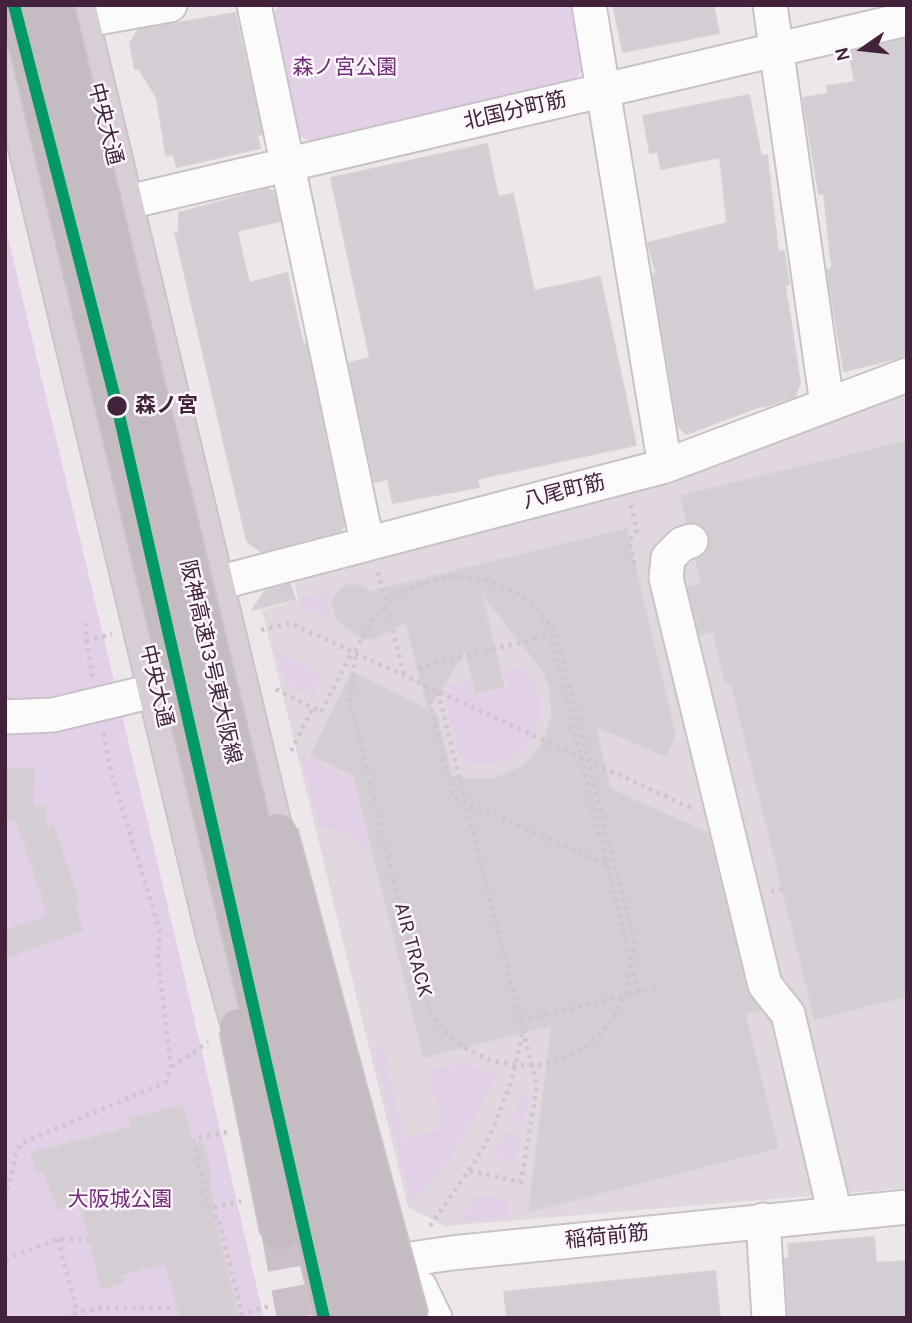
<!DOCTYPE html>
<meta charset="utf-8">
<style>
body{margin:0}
#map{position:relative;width:912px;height:1323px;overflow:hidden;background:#ede7ec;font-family:Karla,sans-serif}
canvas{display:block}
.frame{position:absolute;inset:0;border:7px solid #42233b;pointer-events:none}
.north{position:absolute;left:828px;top:14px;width:70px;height:70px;-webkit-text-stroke:5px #fbf6fb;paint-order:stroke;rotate:256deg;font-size:19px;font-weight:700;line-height:28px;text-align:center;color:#42233b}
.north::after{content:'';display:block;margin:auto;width:24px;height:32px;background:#42233b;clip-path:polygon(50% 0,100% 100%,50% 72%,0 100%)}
</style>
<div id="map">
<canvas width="912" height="1323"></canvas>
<div class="frame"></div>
<div class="north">N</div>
</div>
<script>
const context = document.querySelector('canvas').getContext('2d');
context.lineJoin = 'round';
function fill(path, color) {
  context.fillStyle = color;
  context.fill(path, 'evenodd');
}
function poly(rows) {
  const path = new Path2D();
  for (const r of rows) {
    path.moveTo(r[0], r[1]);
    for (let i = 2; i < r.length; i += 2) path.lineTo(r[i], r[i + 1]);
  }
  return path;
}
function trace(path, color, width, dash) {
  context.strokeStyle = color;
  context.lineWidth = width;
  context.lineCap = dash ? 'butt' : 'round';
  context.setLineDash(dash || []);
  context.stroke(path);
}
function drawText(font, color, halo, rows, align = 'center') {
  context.font = font + ' Karla,"Noto Sans JP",sans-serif';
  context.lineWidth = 5;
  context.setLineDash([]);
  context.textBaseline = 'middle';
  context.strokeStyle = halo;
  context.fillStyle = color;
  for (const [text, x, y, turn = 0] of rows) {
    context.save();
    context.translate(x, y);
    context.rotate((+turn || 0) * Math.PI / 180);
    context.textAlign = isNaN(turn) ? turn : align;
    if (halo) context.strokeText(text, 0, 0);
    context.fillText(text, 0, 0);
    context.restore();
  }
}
fill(poly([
 [907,391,907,1188,445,1226,408,1207,262,610,298,600,293,577,670,483]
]), '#e1d7df');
fill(poly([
 [280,5,575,5,587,63,576,79,309,141,296,133,271,16],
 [5,225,173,928,264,1318,5,1318],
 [331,591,328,605,332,620,300,606,302,598],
 [276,650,323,673,313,697,285,683],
 [522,666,534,681,540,699,540,718,529,743,515,756,498,763,479,765,461,760,444,695,450,685,469,680,474,696,508,687,504,671],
 [301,753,353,779,371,853,367,854,359,842,348,834,334,829,320,829],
 [381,1046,404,1139,443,1129,429,1070,463,1063,497,1075,456,1151,430,1185,411,1202,374,1048],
 [524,1090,530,1091,522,1127,510,1124],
 [506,1132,520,1135,515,1163,492,1156],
 [476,1195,506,1200,509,1217,460,1222]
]), '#e2d0e6');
const building = poly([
 [613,5,713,5,719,33,623,52,613,5],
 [235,13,262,134,257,136,260,148,177,167,173,154,166,155,157,98,139,69,135,69,130,44,138,30,235,13],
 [907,39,907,356,844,371,827,270,832,269,824,193,819,194,803,98,828,94,827,86,855,82,849,52,907,39],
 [749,95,761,156,767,155,778,252,784,251,789,284,785,285,800,382,795,397,763,407,763,405,686,434,678,426,653,274,656,273,648,243,727,223,720,157,661,169,658,152,650,153,643,116,749,95],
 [487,144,498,197,513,194,534,291,600,277,636,445,477,479,479,487,393,503,388,479,374,482,349,363,370,358,331,178,487,144],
 [267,189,273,191,280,221,237,231,249,283,287,273,303,344,306,344,344,525,341,531,261,552,247,541,175,233,179,232,179,213,267,189],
 [907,441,907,996,815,1019,731,682,726,684,713,631,700,635,688,587,702,584,696,560,706,553,709,536,703,526,687,523,681,496,907,441],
 [626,529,675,735,666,756,595,726,610,789,709,834,746,990,761,1010,745,1014,778,1148,529,1211,552,1025,424,1057,354,776,311,755,352,672,436,714,452,776,478,780,497,778,524,766,543,744,552,716,550,687,542,669,481,592,504,686,476,693,465,650,428,710,406,622,375,638,362,639,337,620,332,605,334,596,346,585,362,586,370,592,626,529],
 [290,584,295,599,252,610,266,590,290,584],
 [5,769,34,769,33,807,45,807,46,828,53,825,79,903,74,904,83,930,5,958,5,931,48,916,16,820,5,820,5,769],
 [183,1105,192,1144,201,1142,209,1163,213,1213,238,1318,180,1318,166,1263,121,1275,123,1283,101,1289,81,1202,58,1209,44,1172,37,1173,31,1153,132,1127,130,1119,183,1105],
 [874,1237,876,1263,907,1261,907,1318,788,1318,785,1259,790,1258,788,1244,874,1237],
 [715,1271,720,1318,507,1318,504,1292,715,1271]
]);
fill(building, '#d4ced4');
trace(building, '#d6d0d5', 2);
trace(poly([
 [280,1231,296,1318]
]), '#cbc0c9', 38, [38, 19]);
const minor = poly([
 [254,5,367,542],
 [589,5,665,466],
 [770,5,827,404],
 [80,21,170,5],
 [124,203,907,19],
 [691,541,682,544,668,558,666,578,765,985,788,1014,835,1214],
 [214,584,665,466,907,375],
 [5,717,53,715,157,690],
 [763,1220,769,1318],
 [370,1265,452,1253,907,1207],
 [381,1268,420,1287,435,1318]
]);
const major = poly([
 [76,5,282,868],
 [5,51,215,932,250,1059]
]);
trace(minor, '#c9c2c8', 37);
trace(major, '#ccc2c9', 42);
trace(poly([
 [631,505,637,531,629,541,635,566],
 [378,572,404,675],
 [86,623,86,641,93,678],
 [261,630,290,623,691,808],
 [86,641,112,634],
 [276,689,321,712,352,652],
 [438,692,537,1086,521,1182,469,1171],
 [291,751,313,708],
 [606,864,453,797,421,667,551,635,638,992],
 [771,891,783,889],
 [520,1021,660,987],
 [172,1067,208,1042],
 [227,1132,194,1139,194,1143,209,1209,241,1201],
 [5,1198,17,1150,22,1143,166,1082,171,1067,158,958,160,932,109,765,103,731],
 [214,1217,218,1217,242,1314,270,1306],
 [430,1226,478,1157,494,1127,512,1079,522,1034],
 [58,1239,77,1312],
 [5,1259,58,1239,89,1240],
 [66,1318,77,1312,100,1308,175,1308]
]), '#cfc6cd', 4.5, [3.5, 5]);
trace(minor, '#fcfbfc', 33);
trace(major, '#d7cfd5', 38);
const highwayBridge = poly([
 [19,5,334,1318],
 [54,5,369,1318],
 [278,833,409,1318],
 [239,1028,280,1231]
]);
trace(highwayBridge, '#ccc2c9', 42, []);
trace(poly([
 [451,576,487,580,519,594,534,605,556,633,634,942,627,990,617,1013,602,1032,584,1048,562,1059,538,1065,514,1065,490,1060,468,1050,448,1035,433,1016,422,994,350,703,356,649,374,618,400,594,416,585,451,576]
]), '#cfc6cd', 4.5, [3.5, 5]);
trace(highwayBridge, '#c4bcc2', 38);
trace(poly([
 [14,5,117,406,324,1318]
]), '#019a66', 12);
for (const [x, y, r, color] of [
 [117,406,11,"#42233b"]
]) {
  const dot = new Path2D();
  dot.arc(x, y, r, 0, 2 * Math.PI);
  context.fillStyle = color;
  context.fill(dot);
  trace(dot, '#fbf6fb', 2.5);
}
drawText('21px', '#742b7b', '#fbf6fb', [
 ["森ノ宮公園",345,68],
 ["大阪城公園",120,1200]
]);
drawText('21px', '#42233b', '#fbf6fb', [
 ["北国分町筋",515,111,-13],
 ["中央大通",105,124,76],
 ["八尾町筋",564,492,-14],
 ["阪神高速13号東大阪線",210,662,77],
 ["中央大通",156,686,77],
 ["AIR TRACK",413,950,75],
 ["稲荷前筋",607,1237,-6]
]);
drawText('bold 21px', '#42233b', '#fbf6fb', [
 ["森ノ宮",135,406]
], 'left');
</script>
